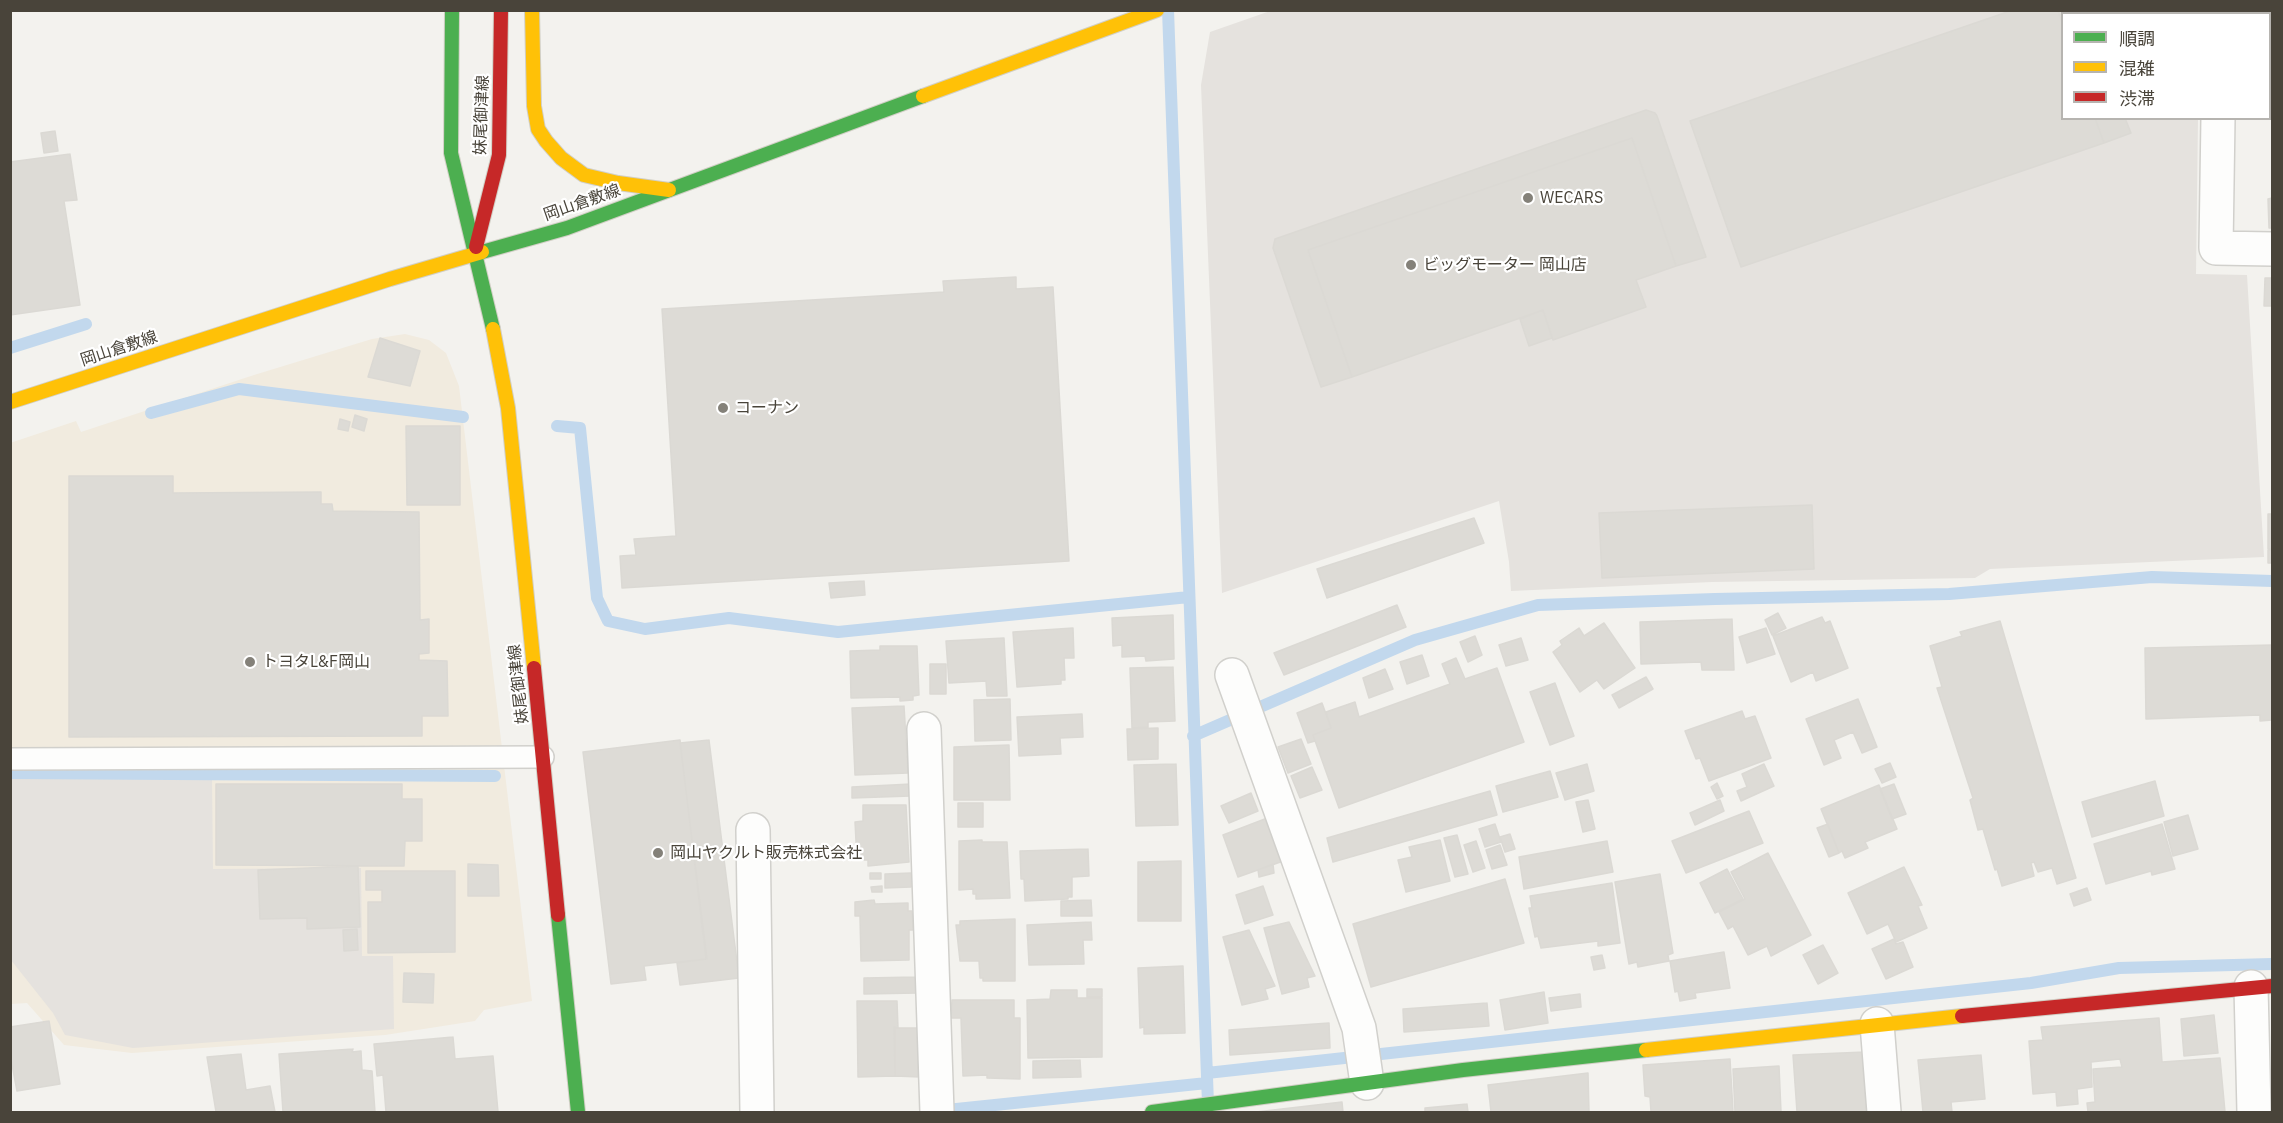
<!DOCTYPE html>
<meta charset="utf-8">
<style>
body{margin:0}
#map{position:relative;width:2283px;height:1123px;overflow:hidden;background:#f3f2ee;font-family:"IBM Plex Sans","Noto Sans JP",sans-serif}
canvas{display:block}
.frame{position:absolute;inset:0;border:12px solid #49443a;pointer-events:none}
.legend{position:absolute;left:2061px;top:12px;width:210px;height:108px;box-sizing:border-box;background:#fff;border:2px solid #b6b4b0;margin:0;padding:8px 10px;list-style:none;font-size:18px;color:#49443a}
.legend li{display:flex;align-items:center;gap:12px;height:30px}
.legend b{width:30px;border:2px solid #b6b4b0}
</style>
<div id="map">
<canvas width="2283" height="1123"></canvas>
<div class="frame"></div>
<ul class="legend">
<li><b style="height:8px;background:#4caf50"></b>順調</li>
<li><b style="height:8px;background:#ffc107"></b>混雑</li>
<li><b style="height:8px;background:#c62828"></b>渋滞</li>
</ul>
</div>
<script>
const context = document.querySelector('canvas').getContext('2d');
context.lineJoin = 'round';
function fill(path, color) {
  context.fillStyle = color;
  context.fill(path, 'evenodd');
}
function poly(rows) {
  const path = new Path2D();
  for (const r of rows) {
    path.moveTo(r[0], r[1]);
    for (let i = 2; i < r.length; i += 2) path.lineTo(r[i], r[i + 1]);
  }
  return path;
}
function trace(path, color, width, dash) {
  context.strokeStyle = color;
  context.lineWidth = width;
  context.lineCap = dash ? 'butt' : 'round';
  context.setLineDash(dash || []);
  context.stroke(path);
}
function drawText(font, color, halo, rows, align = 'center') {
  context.font = font + ' "IBM Plex Sans","Noto Sans JP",sans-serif';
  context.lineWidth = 4.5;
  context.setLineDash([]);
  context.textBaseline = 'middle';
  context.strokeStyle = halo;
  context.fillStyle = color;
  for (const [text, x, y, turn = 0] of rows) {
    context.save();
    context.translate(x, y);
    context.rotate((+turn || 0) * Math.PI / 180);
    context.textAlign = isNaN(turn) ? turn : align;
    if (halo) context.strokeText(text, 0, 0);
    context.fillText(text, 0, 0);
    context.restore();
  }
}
fill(poly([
 [405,334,429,340,446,353,459,386,532,1001,484,1010,475,1021,385,1035,132,1053,64,1045,27,1003,11,1004,10,443,76,421,81,432,254,375,372,339]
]), '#f1ebdf');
fill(poly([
 [1273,10,2200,11,2199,14,2062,14,2062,118,2198,119,2196,274,2247,275,2264,557,1990,569,1975,578,1712,582,1511,591,1509,562,1499,501,1222,593,1201,85,1210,32],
 [212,778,213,869,361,868,362,956,393,956,394,1029,133,1048,65,1035,53,1013,11,960,11,779]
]), '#e5e2de');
trace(poly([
 [1168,10,1208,1104],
 [10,348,86,324],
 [151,413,239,389,463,417],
 [557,426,580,428,597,598,608,621,645,629,729,618,838,632,1189,597],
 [1193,736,1415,640,1538,605,1715,599,1949,594,2152,577,2272,581],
 [10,773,495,776],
 [1207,1073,2031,983,2119,968,2272,964],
 [937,1111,1207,1083]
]), '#c2d8ed', 12);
const building = poly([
 [2013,10,2058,10,2062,23,2062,118,2095,118,2104,143,1741,267,1690,121,2013,10],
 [2058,10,2088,10,2089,14,2062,14,2062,23,2058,10],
 [2236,10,2254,10,2254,14,2236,14,2236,10],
 [2256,10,2272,10,2272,15,2256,14,2256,10],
 [1646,110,1655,113,1657,116,1706,257,1676,266,1632,138,1308,250,1352,377,1321,387,1273,248,1275,239,1646,110],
 [2095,118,2125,118,2131,133,2104,143,2095,118],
 [55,131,58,151,44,153,41,133,55,131],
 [1632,138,1676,266,1636,280,1646,307,1553,340,1543,310,1352,377,1308,250,1632,138],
 [70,154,77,200,64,201,80,305,10,315,10,162,70,154],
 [2272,198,2272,228,2269,228,2268,199,2272,198],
 [1016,277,1016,289,1053,287,1069,561,622,588,620,556,636,555,634,539,676,536,662,309,944,292,943,281,1016,277],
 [2265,278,2272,278,2272,306,2264,306,2265,278],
 [1543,310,1552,338,1529,346,1520,319,1543,310],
 [380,338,420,351,410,386,368,377,380,338],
 [355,415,367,419,364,431,352,427,355,415],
 [340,419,350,422,348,431,338,429,340,419],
 [406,426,460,426,460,505,407,505,406,426],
 [69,476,173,476,173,493,321,492,321,504,332,504,333,511,419,512,420,620,429,619,429,653,419,654,419,660,447,661,448,716,422,716,422,736,69,737,69,476],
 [1812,505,1814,569,1602,578,1599,513,1812,505],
 [2268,514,2272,514,2272,549,2268,549,2268,514],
 [1474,518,1484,543,1327,598,1317,569,1474,518],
 [2268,550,2272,550,2272,563,2268,563,2268,550],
 [864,581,865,595,831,598,829,583,864,581],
 [1397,605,1406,627,1284,675,1274,653,1397,605],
 [1778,613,1786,628,1772,635,1765,620,1778,613],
 [1173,615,1174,659,1146,661,1145,656,1122,657,1122,645,1113,646,1112,618,1173,615],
 [1822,617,1825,623,1830,621,1848,668,1816,681,1813,672,1791,682,1773,636,1822,617],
 [1732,619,1734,670,1702,670,1701,662,1641,664,1640,622,1732,619],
 [2000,621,2076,878,2057,884,2052,868,2038,872,2034,862,2031,863,2034,876,2002,886,1997,869,1995,870,1983,829,1978,830,1970,800,1973,798,1937,688,1942,687,1930,646,1962,636,1960,632,2000,621],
 [1604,623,1635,668,1604,689,1597,680,1580,692,1553,652,1562,645,1560,641,1579,628,1584,636,1604,623],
 [1073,628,1074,658,1064,658,1065,680,1061,680,1061,684,1017,687,1013,632,1073,628],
 [1766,628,1775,654,1747,663,1739,637,1766,628],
 [1475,636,1482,655,1468,662,1460,642,1475,636],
 [1004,638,1007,696,987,696,986,681,949,683,946,641,1004,638],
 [1521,638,1528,660,1506,666,1499,645,1521,638],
 [2272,645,2272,720,2260,721,2260,715,2146,719,2145,648,2272,645],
 [880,646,917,646,919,695,913,696,913,700,900,701,900,697,851,698,850,651,880,650,880,646],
 [1422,655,1429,676,1407,684,1400,662,1422,655],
 [1456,658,1465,679,1497,668,1524,742,1339,808,1313,735,1331,728,1326,712,1355,702,1359,717,1450,684,1442,664,1456,658],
 [930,664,946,664,946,694,930,694,930,664],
 [1173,667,1175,721,1148,722,1148,727,1132,728,1130,668,1173,667],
 [1385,669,1393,689,1369,698,1363,678,1385,669],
 [1646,677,1653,689,1619,708,1612,695,1646,677],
 [1555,683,1574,736,1550,745,1530,692,1555,683],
 [1010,699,1011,740,975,741,974,700,1010,699],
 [1858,699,1877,747,1862,753,1853,732,1834,740,1841,758,1824,765,1806,719,1858,699],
 [1322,703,1331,728,1313,735,1315,741,1308,743,1297,713,1322,703],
 [904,706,908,773,855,775,852,708,904,706],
 [1742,711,1745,719,1755,716,1771,758,1709,781,1700,758,1696,759,1685,731,1742,711],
 [1082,714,1083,737,1060,738,1061,754,1019,756,1017,717,1082,714],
 [1158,728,1158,759,1128,760,1127,729,1158,728],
 [1301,739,1311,764,1288,773,1278,747,1301,739],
 [680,740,706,959,644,966,646,980,611,984,583,752,680,740],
 [709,740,739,978,680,985,677,963,707,959,680,743,709,740],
 [1009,745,1010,800,954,800,954,747,1009,745],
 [1890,763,1896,777,1882,783,1875,769,1890,763],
 [1176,764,1178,825,1136,826,1134,765,1176,764],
 [1587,764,1594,791,1565,800,1556,773,1587,764],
 [1764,764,1774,786,1741,801,1737,791,1747,787,1742,774,1764,764],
 [1312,767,1322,790,1300,798,1291,776,1312,767],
 [1550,771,1558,797,1503,812,1496,786,1550,771],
 [2155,781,2164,816,2092,837,2082,802,2155,781],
 [1717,783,1723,796,1717,799,1711,787,1717,783],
 [216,784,402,784,402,799,422,799,422,841,405,841,404,866,216,865,216,784],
 [911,784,911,796,852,798,852,787,911,784],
 [1894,784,1906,814,1892,819,1880,789,1894,784],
 [1879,785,1897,829,1865,842,1868,848,1845,858,1842,851,1839,853,1821,809,1879,785],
 [1490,791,1497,815,1333,862,1327,838,1490,791],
 [1251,793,1258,811,1229,823,1221,806,1251,793],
 [1588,800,1595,829,1583,832,1576,802,1588,800],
 [1720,800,1724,811,1695,825,1690,813,1720,800],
 [958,803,983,803,983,827,958,827,958,803],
 [863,805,906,805,909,862,868,866,868,860,857,860,855,822,863,821,863,805],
 [1749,811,1763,843,1686,873,1672,841,1749,811],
 [2188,815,2198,849,2173,856,2164,822,2188,815],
 [1270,817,1286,860,1238,877,1223,835,1270,817],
 [1495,824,1501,842,1485,847,1479,829,1495,824],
 [1828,824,1839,853,1829,857,1817,828,1828,824],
 [2162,824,2175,869,2152,875,2151,871,2106,884,2094,844,2162,824],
 [1510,834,1515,849,1505,852,1500,837,1510,834],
 [1457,835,1468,874,1455,877,1444,838,1457,835],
 [982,840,982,842,1007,842,1010,898,976,899,976,894,973,894,973,889,959,890,959,841,982,840],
 [1440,840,1450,881,1406,892,1398,860,1412,857,1409,847,1440,840],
 [1476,841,1485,868,1473,872,1464,845,1476,841],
 [1607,841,1613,872,1524,889,1519,857,1607,841],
 [1500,845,1507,865,1492,869,1486,850,1500,845],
 [1088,849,1089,876,1072,877,1072,897,1068,897,1068,899,1025,901,1024,879,1021,879,1020,851,1088,849],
 [1768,853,1811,935,1771,956,1767,946,1748,955,1733,926,1728,929,1719,912,1745,899,1731,872,1768,853],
 [1181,861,1181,921,1138,921,1138,862,1181,861],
 [468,864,498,865,499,896,468,896,468,864],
 [1273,864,1274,873,1259,877,1258,870,1273,864],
 [358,866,360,927,307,929,307,918,260,919,258,870,358,866],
 [1904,867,1922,905,1918,906,1927,928,1896,942,1888,924,1867,934,1848,893,1904,867],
 [1727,869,1743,899,1715,913,1700,883,1727,869],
 [366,871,455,871,455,952,368,953,368,902,382,902,382,890,366,890,366,871],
 [870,873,881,873,881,879,870,879,870,873],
 [911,873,911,887,885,888,885,874,911,873],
 [1660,874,1673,953,1668,955,1669,961,1638,967,1637,962,1629,964,1615,882,1660,874],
 [1505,879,1524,943,1371,987,1353,924,1505,879],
 [1612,883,1620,943,1598,946,1598,941,1541,948,1538,936,1535,937,1529,908,1532,908,1530,896,1612,883],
 [882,886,882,892,872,892,871,887,882,886],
 [1263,886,1273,915,1245,924,1236,895,1263,886],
 [2087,888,2091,900,2074,906,2070,894,2087,888],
 [874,900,875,904,908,903,908,911,912,911,913,930,909,930,909,960,861,961,860,916,855,916,855,902,874,900],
 [1091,900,1092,916,1061,916,1061,901,1091,900],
 [1015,919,1015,981,983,981,983,978,980,978,979,961,960,961,956,925,960,925,960,921,1015,919],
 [1091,922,1092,940,1083,940,1084,964,1029,965,1027,925,1091,922],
 [1289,922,1315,976,1307,978,1309,987,1282,994,1264,928,1289,922],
 [357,929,358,950,344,951,343,930,357,929],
 [1249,930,1275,986,1265,989,1268,999,1242,1005,1223,937,1249,930],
 [1894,939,1896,944,1903,942,1913,967,1886,979,1872,949,1894,939],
 [1823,945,1838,973,1818,984,1803,955,1823,945],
 [1724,952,1730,988,1695,993,1696,998,1680,1001,1678,991,1675,992,1670,961,1724,952],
 [1602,955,1605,968,1594,970,1591,957,1602,955],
 [1183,966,1185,1033,1144,1034,1144,1027,1140,1028,1138,968,1183,966],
 [404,973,434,974,433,1003,403,1002,404,973],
 [917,977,918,993,864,994,864,978,917,977],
 [1087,989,1102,989,1102,997,1087,997,1087,989],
 [1051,990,1077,990,1077,998,1102,998,1102,1057,1028,1058,1027,1000,1050,999,1051,990],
 [1544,992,1548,1023,1505,1030,1500,1000,1544,992],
 [1580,994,1581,1007,1551,1011,1549,998,1580,994],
 [952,1000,1014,1000,1014,1018,1020,1018,1020,1079,987,1078,987,1075,963,1076,961,1018,951,1018,952,1000],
 [857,1001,897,1001,898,1028,894,1027,895,1076,858,1077,857,1001],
 [1487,1003,1489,1026,1404,1032,1403,1009,1487,1003],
 [2214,1015,2218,1053,2184,1056,2181,1019,2214,1015],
 [2159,1018,2162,1062,2220,1058,2225,1112,2088,1112,2087,1103,2095,1102,2093,1069,2122,1067,2120,1059,2091,1062,2092,1087,2077,1089,2078,1104,2057,1106,2056,1092,2033,1094,2029,1041,2043,1040,2041,1027,2159,1018],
 [49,1021,60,1084,17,1091,10,1054,10,1027,49,1021],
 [1329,1023,1330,1048,1230,1055,1229,1030,1329,1023],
 [895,1028,920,1028,920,1077,895,1076,895,1028],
 [453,1037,455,1059,493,1056,498,1112,386,1112,383,1075,377,1076,374,1044,453,1037],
 [353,1049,352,1052,361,1051,362,1070,372,1071,375,1112,283,1112,279,1054,353,1049],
 [1865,1052,1868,1112,1797,1112,1793,1055,1865,1052],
 [241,1054,246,1090,270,1086,275,1112,216,1112,207,1057,241,1054],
 [1981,1055,1985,1099,1951,1102,1952,1112,1923,1112,1918,1060,1981,1055],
 [1730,1059,1733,1112,1651,1112,1650,1097,1645,1096,1643,1065,1730,1059],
 [1080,1060,1081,1077,1033,1078,1033,1061,1080,1060],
 [1779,1066,1781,1112,1735,1112,1733,1069,1779,1066],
 [1588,1073,1589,1112,1491,1112,1488,1085,1588,1073],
 [1342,1102,1343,1112,1256,1112,1342,1102],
 [1467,1104,1468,1112,1425,1112,1425,1108,1467,1104]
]);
fill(building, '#dddbd6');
trace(building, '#dbd9d4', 1.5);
const lane = poly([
 [10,759,543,757]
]);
const street = poly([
 [2219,14,2219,10],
 [2218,118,2216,248,2272,249],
 [1232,675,1359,1028,1367,1083],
 [924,729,937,1112],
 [753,830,757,1112],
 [2251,987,2254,1112],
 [1877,1024,1884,1112]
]);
const fast = poly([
 [452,10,451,153,493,329],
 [482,252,567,228,923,96],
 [558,915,578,1112],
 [1152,1112,1463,1070,1646,1050]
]);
const slow = poly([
 [532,10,534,106,538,129,546,141,561,158,584,175,618,183,669,190],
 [923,96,1157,10],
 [493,329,508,408,534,668],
 [10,402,390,279,482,252],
 [1646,1050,1962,1016]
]);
const jam = poly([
 [476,247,499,155,501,10],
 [534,668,558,915],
 [1962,1016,2272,986]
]);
trace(lane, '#d1d0cc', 24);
trace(street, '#d1d0cc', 36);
trace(fast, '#d1cfc5', 16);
trace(slow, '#d1cfc5', 16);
trace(jam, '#d1cfc5', 16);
trace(lane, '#fdfdfc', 21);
trace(street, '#fdfdfc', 33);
trace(fast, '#4caf50', 14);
trace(slow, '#ffc107', 14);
trace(jam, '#c62828', 14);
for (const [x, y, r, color] of [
 [1528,198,6,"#848179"],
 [1411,265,6,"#848179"],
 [723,408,6,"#848179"],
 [250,662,6,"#848179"],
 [658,853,6,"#848179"]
]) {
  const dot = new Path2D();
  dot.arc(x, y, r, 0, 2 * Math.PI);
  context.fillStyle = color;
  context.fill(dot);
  trace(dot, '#fff', 2);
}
drawText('16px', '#49443a', '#fff', [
 ["妹尾御津線",482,115,-88],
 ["岡山倉敷線",582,203,-19],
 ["岡山倉敷線",119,349,-18],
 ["妹尾御津線",519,684,-96]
]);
drawText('16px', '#49443a', '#fff', [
 ["WECARS",1540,198],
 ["ビッグモーター 岡山店",1423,265],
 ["コーナン",735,408],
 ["トヨタL&F岡山",262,662],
 ["岡山ヤクルト販売株式会社",670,853]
], 'left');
</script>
